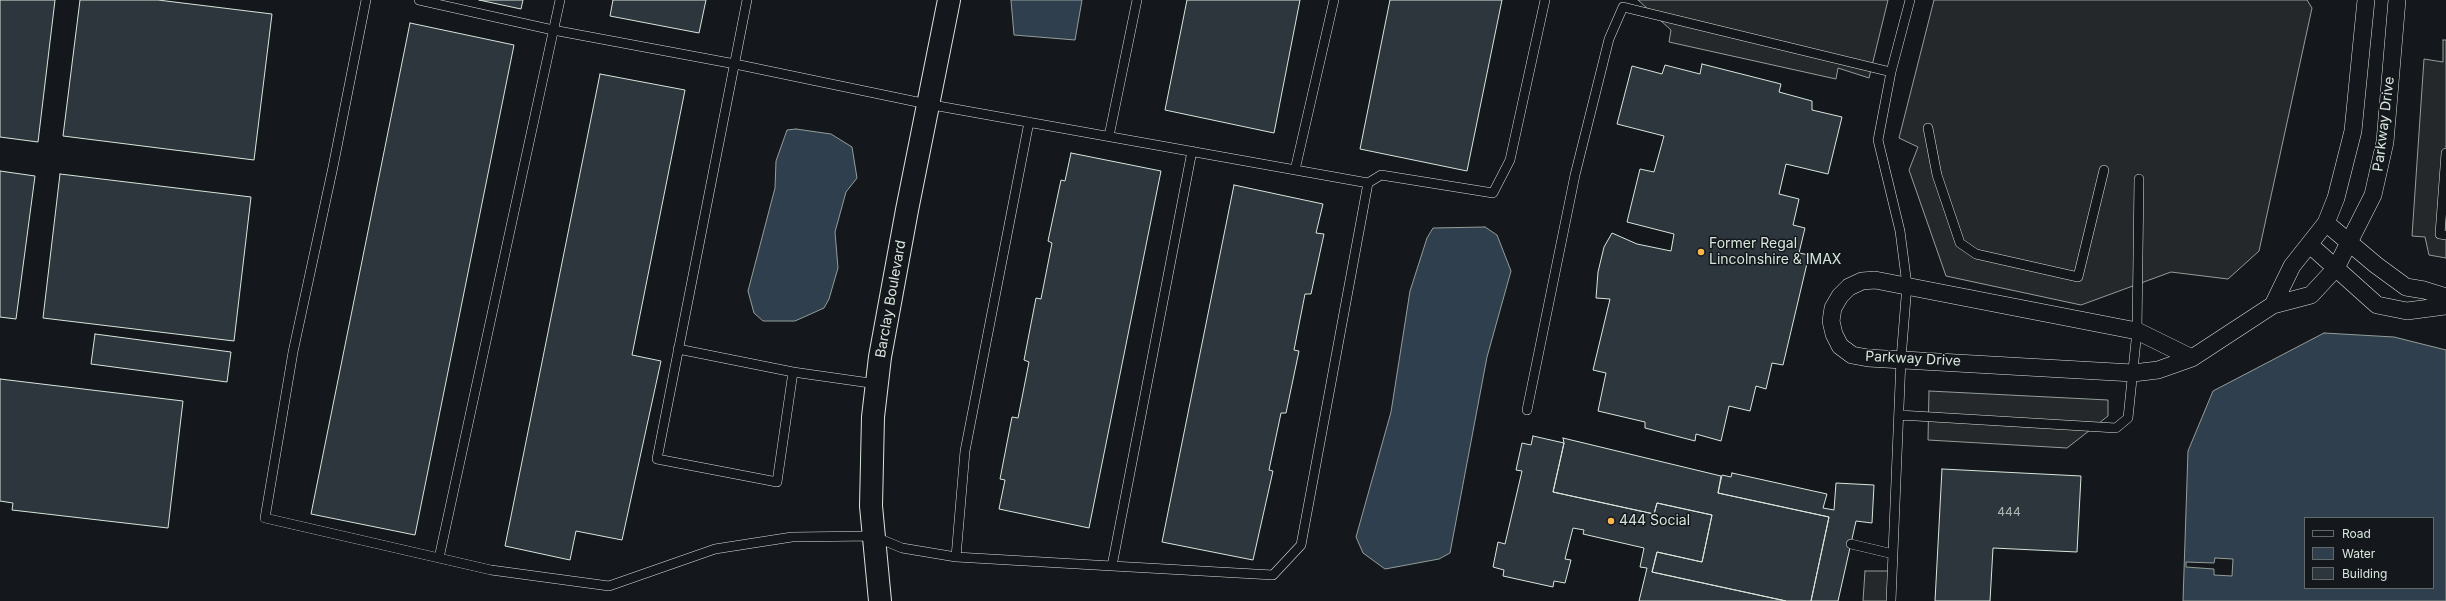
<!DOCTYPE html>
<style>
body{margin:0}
#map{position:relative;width:2446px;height:601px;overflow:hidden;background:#14181c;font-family:Inter,sans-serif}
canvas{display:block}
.legend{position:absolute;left:2304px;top:517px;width:130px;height:72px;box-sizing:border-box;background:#14181c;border:1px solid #626a69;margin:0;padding:5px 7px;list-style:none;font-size:12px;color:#d8e6dc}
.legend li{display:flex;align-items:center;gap:8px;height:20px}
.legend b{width:20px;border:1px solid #626a69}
</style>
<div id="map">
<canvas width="2446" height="601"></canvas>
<ul class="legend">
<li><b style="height:5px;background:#14181c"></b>Road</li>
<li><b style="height:11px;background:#2f3f4d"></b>Water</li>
<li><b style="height:11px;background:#2c363c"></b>Building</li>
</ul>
</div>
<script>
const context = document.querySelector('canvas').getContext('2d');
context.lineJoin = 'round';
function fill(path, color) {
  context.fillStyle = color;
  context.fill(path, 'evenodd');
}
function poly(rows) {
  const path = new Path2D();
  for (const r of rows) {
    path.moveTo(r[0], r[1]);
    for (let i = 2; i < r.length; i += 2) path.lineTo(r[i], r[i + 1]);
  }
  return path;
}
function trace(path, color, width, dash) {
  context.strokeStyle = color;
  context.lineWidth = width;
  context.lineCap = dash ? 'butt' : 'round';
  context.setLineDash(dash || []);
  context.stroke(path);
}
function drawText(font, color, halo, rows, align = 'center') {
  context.font = font + ' Inter,sans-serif';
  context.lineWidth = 3;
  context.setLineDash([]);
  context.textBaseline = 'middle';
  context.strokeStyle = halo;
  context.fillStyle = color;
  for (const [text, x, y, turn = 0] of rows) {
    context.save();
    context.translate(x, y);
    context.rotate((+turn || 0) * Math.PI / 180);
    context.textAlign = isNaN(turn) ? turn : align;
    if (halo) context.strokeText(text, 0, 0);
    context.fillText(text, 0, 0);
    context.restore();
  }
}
const parking = poly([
 [1638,0,1888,0,1869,78,1838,68,1836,79,1669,42,1671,30,1638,0],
 [1934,0,2307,0,2312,8,2259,251,2228,279,2171,272,2081,305,1946,276,1909,170,1918,147,1899,138,1934,0],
 [2443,40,2446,40,2446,258,2429,255,2425,237,2412,236,2424,59,2443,62,2443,40],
 [1929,391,2108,400,2108,416,2067,448,1928,440,1929,391],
 [1865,571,1892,571,1891,601,1863,601,1865,571]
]);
fill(parking, '#24282b');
trace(parking, '#939e99', 1);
const water = poly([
 [1011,0,1082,0,1075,40,1014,35,1011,0],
 [796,129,831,134,852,147,857,178,846,192,835,232,838,268,829,299,824,308,795,321,763,321,754,313,748,291,775,188,776,161,787,130,796,129],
 [1485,227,1497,235,1511,271,1487,357,1450,553,1439,559,1385,569,1363,553,1356,537,1391,412,1410,291,1427,238,1433,228,1485,227],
 [2324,333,2394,337,2446,350,2446,601,2183,601,2188,451,2213,391,2324,333],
 [2305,518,2433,518,2433,588,2305,588,2305,518]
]);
fill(water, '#2f3f4d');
trace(water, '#939e99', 1);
const pier = poly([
 [2215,558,2233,559,2232,576,2214,575,2214,569,2186,567,2186,562,2214,563,2215,558]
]);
fill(pier, '#14181c');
trace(pier, '#939e99', 1);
const building = poly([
 [0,0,55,0,38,142,0,137,0,0],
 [80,0,158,0,272,14,254,160,63,136,80,0],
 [479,0,523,0,521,9,479,0],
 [613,0,706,0,699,33,610,16,613,0],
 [1187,0,1300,0,1274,133,1165,110,1187,0],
 [1390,0,1502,0,1467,171,1360,149,1390,0],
 [410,23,514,45,415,535,311,514,410,23],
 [1702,64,1781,84,1779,92,1812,101,1812,110,1842,117,1828,174,1786,164,1779,194,1799,199,1793,225,1805,228,1799,253,1809,255,1783,365,1772,363,1766,389,1756,386,1750,411,1729,406,1721,441,1696,434,1695,441,1645,428,1645,422,1598,411,1606,373,1593,370,1610,299,1596,298,1598,272,1604,247,1612,233,1637,244,1671,251,1674,234,1627,222,1640,169,1654,172,1664,136,1617,124,1632,66,1662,74,1665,65,1700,74,1702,64],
 [600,74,685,90,632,355,661,361,622,540,576,531,570,560,505,546,600,74],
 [1071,153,1161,171,1089,528,999,509,1005,480,1000,479,1012,417,1018,418,1029,362,1024,360,1036,298,1041,299,1052,243,1048,241,1061,180,1065,181,1071,153],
 [0,171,35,176,16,319,0,317,0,171],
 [60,174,251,197,234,341,43,318,60,174],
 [1234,185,1323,204,1316,233,1324,234,1311,294,1305,294,1294,350,1299,351,1286,413,1281,413,1269,470,1273,471,1253,560,1162,542,1234,185],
 [95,334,231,352,227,382,91,364,95,334],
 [0,379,183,401,168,528,12,510,13,503,0,501,0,379],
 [1533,436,1564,443,1553,492,1654,514,1657,503,1712,515,1702,562,1657,552,1652,572,1786,601,1639,601,1647,568,1640,567,1644,548,1583,534,1584,530,1573,528,1565,559,1571,560,1565,583,1554,581,1553,587,1503,576,1504,570,1493,567,1498,542,1505,544,1522,471,1516,470,1522,443,1531,445,1533,436],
 [1563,438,1721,476,1718,493,1829,517,1811,601,1786,601,1652,572,1657,552,1702,562,1712,515,1657,503,1654,514,1553,492,1564,443,1563,438],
 [1942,469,2081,476,2077,552,1993,548,1990,601,1935,601,1942,469],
 [1732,473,1827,494,1823,508,1834,510,1836,483,1874,485,1872,523,1856,521,1838,601,1811,601,1829,517,1718,493,1722,475,1731,477,1732,473]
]);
fill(building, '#2c363c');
trace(building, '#d8e6dc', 1);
const lane = poly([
 [366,0,333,167,293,352,265,518,491,570,609,586,715,549,792,537,873,536,902,548,956,557,1112,566,1192,151],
 [419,0,553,30,735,64,927,104,1368,183,1381,175,1493,193,1510,160,1545,0],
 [747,0,657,459,777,482,793,372,877,384],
 [1891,72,1910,0],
 [1928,128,1937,175,1960,243,1976,254,2078,277,2104,170],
 [1109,136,1137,0],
 [2446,153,2440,234,2446,235],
 [1295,170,1334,0],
 [678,349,793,372],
 [1527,410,1575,175,1609,39,1623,7,1891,72,1878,140,1900,231,1907,285,1901,359,1891,601],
 [1899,415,2116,428,2128,418,2137,331,2139,179],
 [1851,544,1893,554],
 [956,557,965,451,1029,122],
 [439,558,560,0],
 [1112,566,1273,575,1301,545,1368,183]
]);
const street = poly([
 [2326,223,2376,265,2406,287,2424,290,2446,297],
 [2310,245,2377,305,2407,311,2446,306],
 [2273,305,2292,266,2326,223,2336,198,2353,131,2366,0],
 [2192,358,2137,331,1875,280,1862,281,1849,287,1840,296,1833,308,1831,321,1834,334,1840,346,1852,355,1868,358,2133,373,2158,370,2192,358,2273,305,2311,295,2336,268,2373,195,2385,142,2397,0]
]);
const secondary = poly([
 [880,601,871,506,873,417,880,357,907,210,949,0]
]);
trace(lane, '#d8e6dc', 10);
trace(street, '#d8e6dc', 18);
trace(secondary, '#d8e6dc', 24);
trace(lane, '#14181c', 9);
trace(street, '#14181c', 17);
trace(secondary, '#14181c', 22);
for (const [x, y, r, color] of [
 [1701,252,4,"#ffb74d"],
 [1611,521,4,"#ffb74d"]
]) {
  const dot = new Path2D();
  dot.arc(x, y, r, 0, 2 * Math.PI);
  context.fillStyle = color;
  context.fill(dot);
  trace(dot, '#14181c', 1.5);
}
drawText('12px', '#adbab4', null, [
 ["444",2009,512]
]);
drawText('14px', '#d8e6dc', '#14181c', [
 ["Parkway Drive",2384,124,-83],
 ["Barclay Boulevard",891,299,-80],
 ["Parkway Drive",1913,359,3]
]);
drawText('14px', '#d8e6dc', '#14181c', [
 ["Former Regal",1709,244],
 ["Lincolnshire & IMAX",1709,260],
 ["444 Social",1619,521]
], 'left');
</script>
